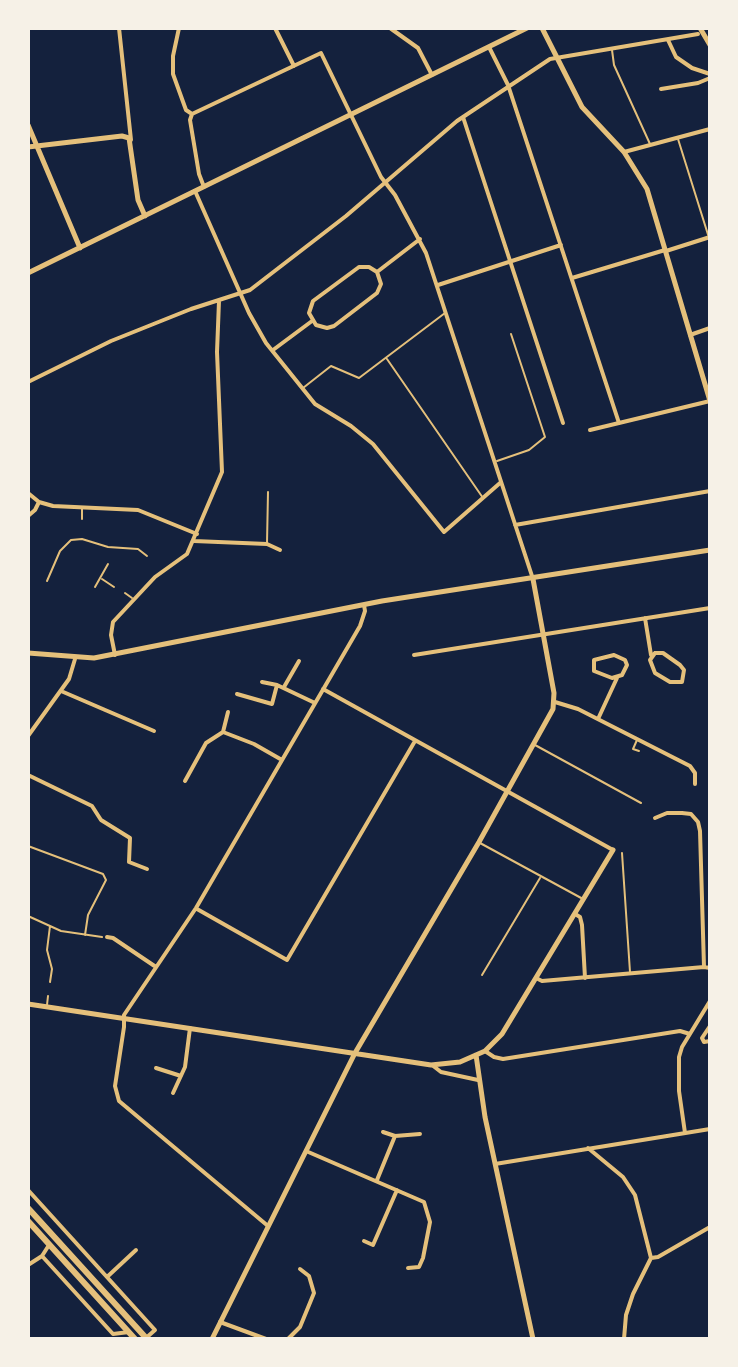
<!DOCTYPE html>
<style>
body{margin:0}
#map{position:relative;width:738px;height:1367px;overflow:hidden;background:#14213d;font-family:Literata,serif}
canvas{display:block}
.frame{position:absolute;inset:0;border:30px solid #f6f1e7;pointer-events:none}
</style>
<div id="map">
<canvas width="738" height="1367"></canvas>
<div class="frame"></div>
</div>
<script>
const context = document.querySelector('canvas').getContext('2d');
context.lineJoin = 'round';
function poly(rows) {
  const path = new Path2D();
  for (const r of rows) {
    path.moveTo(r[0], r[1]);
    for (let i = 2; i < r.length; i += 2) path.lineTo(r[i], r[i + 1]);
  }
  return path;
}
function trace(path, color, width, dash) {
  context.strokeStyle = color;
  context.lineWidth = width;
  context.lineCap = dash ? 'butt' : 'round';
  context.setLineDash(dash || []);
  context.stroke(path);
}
trace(poly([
 [612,50,614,65,650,144],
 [678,139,710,241],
 [387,359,483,498],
 [303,388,331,366,359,378,445,313],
 [497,461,529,450,545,437,511,334],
 [82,509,82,519],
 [267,543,268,492],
 [102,579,114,587],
 [47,581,60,551,71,540,82,539,108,547,138,549,147,556],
 [95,587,108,564],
 [125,593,132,598],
 [637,740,633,749,639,751],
 [535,745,641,803],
 [480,843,583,899],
 [28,846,103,874,106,880,88,915,85,935],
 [622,853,630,972],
 [28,916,61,931,102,937],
 [50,926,47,950,52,969,50,982],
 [482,975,540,878],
 [47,1005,48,996]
]), '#e5c07b', 2);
trace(poly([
 [119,28,131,140],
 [179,28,173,56,173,74,186,110,192,114],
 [275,28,294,66],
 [390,28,418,48,432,75],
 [668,40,676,57,692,68,710,74],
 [489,47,508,85,619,423],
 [661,89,698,83,710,78],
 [192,114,321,53,381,177,395,195,426,253,533,579],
 [192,114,190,120,199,174,204,187],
 [463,117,563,423],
 [624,152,710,129],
 [195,191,249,313,266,343,315,404,351,426,373,444,444,532,500,483],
 [666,251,710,237],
 [359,267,369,267,377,272,381,284,377,293,334,326,327,328,316,325,309,313,313,301,359,267],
 [377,272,420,239],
 [572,278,665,250],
 [438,285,561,245],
 [690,335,710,328],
 [273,350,312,321],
 [28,382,111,341,191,309,250,290,346,216,457,121,550,59,698,34],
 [590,430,710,401],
 [28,493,39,502,53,506,138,510,197,534],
 [28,516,35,510,39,502],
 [515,525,710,491],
 [194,541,267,544,280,550],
 [645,618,651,655],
 [655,653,663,653,680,665,684,670,682,682,670,682,655,673,650,660,655,653],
 [115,655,111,635,113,622,155,577,187,554,222,472,217,352,219,301],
 [414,655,710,608],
 [614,655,625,660,627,665,622,675,612,678,594,671,594,660,614,655],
 [262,682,277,685],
 [284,687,299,661],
 [323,689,613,850],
 [61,691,154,731],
 [237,694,272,704,277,685,315,703],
 [555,702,578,709,690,766,695,773,695,784],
 [598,719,617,678],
 [223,732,254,744,282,760],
 [28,736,69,679,75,659],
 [28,775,92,806,101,820,130,838,129,862,147,869],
 [185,781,206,743,223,732,228,712],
 [655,818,667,813,682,813,691,814,698,822,700,831,704,967],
 [197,909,287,960,415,741],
 [575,914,580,917,582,925,585,978],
 [107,937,113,938,156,967],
 [536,978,542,981,704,967,710,968],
 [710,1026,702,1038,704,1042,710,1041],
 [485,1051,494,1057,503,1059,680,1031,690,1034],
 [432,1065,441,1072,478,1080],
 [156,1068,181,1076],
 [173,1093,185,1067,190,1028],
 [383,1132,395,1136,420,1134],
 [685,1133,679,1091,679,1057,682,1047,710,1001],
 [588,1148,623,1177,635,1195,651,1258],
 [306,1151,424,1202,430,1222,423,1258,419,1267,408,1268],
 [495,1164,710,1129],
 [377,1180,395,1136],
 [28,1190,155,1330,146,1338],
 [268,1226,119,1101,115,1086,124,1027,124,1015,196,908,360,626,365,611,364,605],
 [364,1241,373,1245,397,1190],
 [42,1256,113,1334,129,1332],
 [28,1265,42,1256,49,1245],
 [107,1277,136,1250],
 [220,1322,266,1339],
 [288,1339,300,1327,314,1293,309,1276,300,1269],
 [624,1339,626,1315,633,1294,651,1258,658,1257,710,1227]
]), '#e5c07b', 4);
trace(poly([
 [542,28,582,107,624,152,647,189,710,401],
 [700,28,710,45],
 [28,125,80,248],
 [28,147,122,136,129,138,138,200,145,216],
 [28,273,527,28],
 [28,653,94,658,382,601,710,550],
 [28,1004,431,1065,460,1062,485,1051,502,1034,613,850],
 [476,1055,485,1117,533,1339],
 [212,1339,355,1053,479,842,553,709,554,693,533,579]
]), '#e5c07b', 5);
trace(poly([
 [28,1208,147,1339],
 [28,1221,135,1339]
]), '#e5c07b', 6);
</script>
